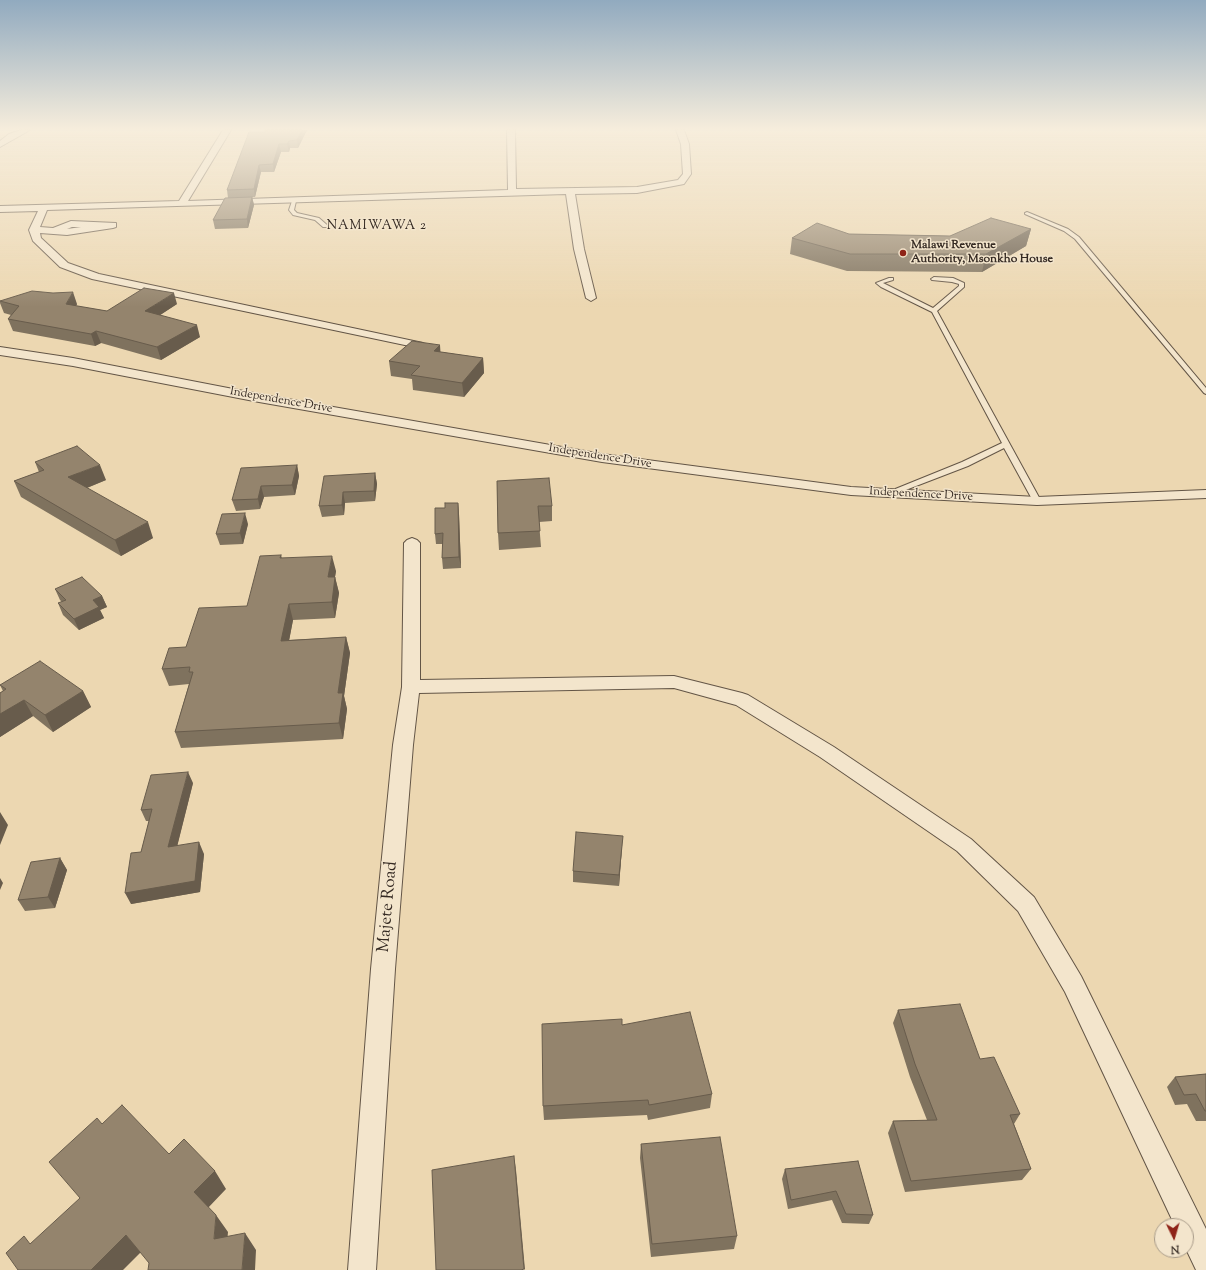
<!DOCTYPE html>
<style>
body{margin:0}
#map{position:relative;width:1206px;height:1270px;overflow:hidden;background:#ecd7b1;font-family:"Sorts Mill Goudy",serif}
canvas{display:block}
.north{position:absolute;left:1154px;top:1218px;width:40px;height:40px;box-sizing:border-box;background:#f3e5cc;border:1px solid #a79a88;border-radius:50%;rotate:175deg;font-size:11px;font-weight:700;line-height:16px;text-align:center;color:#352a23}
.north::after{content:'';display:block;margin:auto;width:14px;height:18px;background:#8f2418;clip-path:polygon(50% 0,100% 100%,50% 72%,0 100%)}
</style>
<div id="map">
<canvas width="1206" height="1270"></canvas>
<div class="north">N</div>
</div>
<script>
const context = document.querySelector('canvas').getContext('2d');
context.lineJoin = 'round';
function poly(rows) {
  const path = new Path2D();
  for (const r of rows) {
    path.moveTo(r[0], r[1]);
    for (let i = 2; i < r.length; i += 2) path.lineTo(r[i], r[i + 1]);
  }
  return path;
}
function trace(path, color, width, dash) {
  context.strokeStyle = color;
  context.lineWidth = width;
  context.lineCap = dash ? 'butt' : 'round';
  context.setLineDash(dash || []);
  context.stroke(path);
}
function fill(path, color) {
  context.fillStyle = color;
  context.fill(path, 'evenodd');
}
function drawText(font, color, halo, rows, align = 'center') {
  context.font = font + ' "Sorts Mill Goudy",serif';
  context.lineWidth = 3;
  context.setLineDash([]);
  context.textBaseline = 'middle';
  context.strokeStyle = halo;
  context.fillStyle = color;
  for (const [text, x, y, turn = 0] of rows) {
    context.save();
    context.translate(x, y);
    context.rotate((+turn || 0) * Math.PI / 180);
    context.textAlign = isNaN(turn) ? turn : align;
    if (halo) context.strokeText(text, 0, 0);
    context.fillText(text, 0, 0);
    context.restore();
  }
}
const lane = poly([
 [294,200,296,201,294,210,297,213,319,218,327,225,327,227,323,227,315,220,293,215,289,210,292,201,294,200],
 [1027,212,1068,229,1079,237,1206,388,1206,394,1204,393,1075,239,1064,231,1025,214,1025,213,1027,212],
 [934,277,953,278,964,283,964,287,937,311,1041,501,1040,503,1034,503,1033,501,1004,448,968,466,890,496,884,496,883,494,962,462,1002,443,932,312,881,287,876,283,889,278,893,278,893,280,883,283,933,308,959,286,959,284,952,282,932,280,931,279,934,277]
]);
const street = poly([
 [21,130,30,130,0,147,0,141,9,134,21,130],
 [223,130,231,130,188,201,508,190,507,130,515,130,516,189,637,187,678,180,683,174,681,144,676,130,684,130,689,144,691,174,684,184,637,193,575,194,584,249,596,298,591,301,586,298,574,249,566,194,47,210,40,227,53,228,71,221,116,223,116,227,113,228,67,235,40,233,41,238,68,263,99,274,423,343,425,345,423,347,419,348,92,279,60,267,33,241,29,230,38,211,0,212,0,206,179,201,223,130],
 [72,227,81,227,67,229,72,227],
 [0,347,73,358,259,394,602,454,851,487,1037,497,1206,490,1206,498,1037,505,851,495,602,462,259,402,73,366,0,355,0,347],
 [412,538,417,540,420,543,420,680,674,676,742,693,748,695,834,747,971,839,1034,897,1081,976,1206,1229,1206,1270,1196,1270,1186,1249,1186,1226,1175,1226,1065,992,1018,911,957,851,820,757,736,705,674,688,419,693,413,745,395,969,376,1270,348,1270,371,969,393,745,402,687,404,543,407,540,412,538]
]);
trace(lane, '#635546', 2);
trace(street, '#635546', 2);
fill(lane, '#f3e5cc');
fill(street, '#f3e5cc');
fill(poly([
 [307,130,298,148,290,148,289,152,281,152,274,172,261,172,255,197,252,197,254,205,248,228,215,229,213,220,228,198,227,190,265,132],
 [1031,229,1026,246,982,272,847,271,790,254,792,238,849,234,950,236],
 [0,301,77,304,76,306,107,311,177,304,160,315,200,337,161,360,101,343,95,346,13,331,8,319,11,315,4,313,0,303],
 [441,352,483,358,484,373,464,397,413,390,412,379,391,376,389,361],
 [35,462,106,480,87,488,153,538,121,556,21,497,14,481,39,472],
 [297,465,299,476,295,495,264,497,260,509,236,511,232,500],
 [375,473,377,484,375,501,345,503,344,515,322,517,319,506],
 [497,481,552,506,552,521,539,522,541,547,499,550,498,533],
 [458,503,459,514,461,568,443,569,442,558,443,544,436,544,435,534,445,508],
 [248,524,243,544,220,545,216,534],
 [281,555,282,558,336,571,335,577,339,593,335,618,293,620,289,640,346,637,350,653,344,696,347,709,343,739,181,748,175,732,189,684,169,686,162,669,186,647,247,606],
 [55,589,102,596,107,607,100,610,104,618,79,630,63,615,58,603,62,602,60,600],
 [0,685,83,691,91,707,53,732,33,716,0,737,0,693,3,691],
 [193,783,177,846,204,854,200,892,131,904,141,852,149,821,146,821,141,810],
 [622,847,619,886,573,882,573,871],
 [60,858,67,870,55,908,25,911,18,900],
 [898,1010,980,1059,1020,1114,1014,1124,1031,1169,1022,1180,905,1192,888,1133,893,1121,927,1120,910,1077,893,1023],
 [622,1025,712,1094,710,1108,648,1120,647,1115,544,1120,543,1106],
 [1206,1074,1206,1121,1196,1121,1187,1104,1175,1105,1167,1087,1175,1077],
 [641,1144,737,1236,734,1249,651,1257,640,1158],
 [858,1161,873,1215,869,1224,842,1223,832,1200,788,1209,782,1179,785,1169]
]), '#7f725e');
fill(poly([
 [302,130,307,130,298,148,297,140],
 [289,141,290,148,289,152,287,144],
 [279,144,281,152,274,172,273,164],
 [259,165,261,172,255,197,254,189],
 [252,197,254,205,248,228,247,219],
 [1031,229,1026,246,982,272,986,254],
 [73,292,77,304,70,316,66,304],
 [174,293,177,304,148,323,145,311],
 [197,325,200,337,161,360,157,347],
 [96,331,101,343,95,346,91,334],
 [440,345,441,360,434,351],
 [483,358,484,373,464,397,462,383],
 [100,465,106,480,74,493,68,477],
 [297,465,299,476,295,495,292,485],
 [375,473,377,484,375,501,374,491],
 [261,486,264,497,260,509,258,499],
 [343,492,345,503,344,515,342,505],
 [458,503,459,514,461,568,459,557],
 [245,513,248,524,243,544,240,533],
 [148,522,153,538,121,556,115,540],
 [332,556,336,571,332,593,328,577],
 [335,577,339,593,335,618,332,602],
 [102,596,107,607,100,610,104,618,79,630,74,619,93,600],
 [289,604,293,620,286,657,281,641],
 [346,637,350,653,344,696,347,709,343,739,339,723,338,693],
 [83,691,91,707,53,732,45,715],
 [24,700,33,716,0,737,0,714],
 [188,772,193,783,174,859,168,847],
 [0,812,8,825,0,845],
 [623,836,622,847,619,886,619,875],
 [199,842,204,854,200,892,131,904,125,893],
 [60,858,67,870,55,908,48,897],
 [0,878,3,883,0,890],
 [514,1156,516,1170,525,1270,524,1269],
 [215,1171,226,1189,207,1209,194,1192],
 [216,1215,228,1232,226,1255,214,1239],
 [245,1233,256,1250,255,1270,242,1270],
 [126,1235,141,1252,123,1270,91,1270]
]), '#685c4c');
const building = poly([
 [265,130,302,130,297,140,289,141,287,144,279,144,273,164,259,165,254,189,227,190,249,132,265,132,265,130],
 [252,197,247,219,213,220,225,198,252,197],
 [991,218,1031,229,986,254,850,254,792,238,817,223,849,234,950,236,991,218],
 [144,288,174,293,145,311,197,325,157,347,96,331,91,334,8,319,19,306,0,301,32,291,53,293,73,292,66,304,107,311,144,288],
 [412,341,440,345,434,351,483,358,462,383,411,375,420,366,389,361,412,341],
 [77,446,100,465,68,477,148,522,115,540,14,481,44,470,35,462,77,446],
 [297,465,292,485,261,486,258,499,232,500,241,468,297,465],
 [375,473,374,491,343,492,342,505,319,506,324,476,375,473],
 [549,478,552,506,538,506,540,531,498,533,497,481,549,478],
 [445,503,458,503,459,557,442,558,443,533,435,534,435,508,445,508,445,503],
 [245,513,240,533,216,534,222,514,245,513],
 [281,555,280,558,332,556,328,577,335,577,332,602,289,604,281,641,346,637,338,693,343,693,339,723,175,732,193,672,189,672,190,667,162,669,169,648,186,647,199,608,247,606,260,556,281,555],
 [82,577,102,596,93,600,99,607,74,619,58,603,66,600,55,589,82,577],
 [40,661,83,691,45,715,24,700,0,714,0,693,6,689,0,685,40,661],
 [188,772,168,847,199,842,195,881,125,893,131,853,141,852,152,809,141,810,151,775,188,772],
 [576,832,623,836,619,875,573,871,576,832],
 [60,858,48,897,18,900,31,862,60,858],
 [960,1004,980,1059,994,1057,1020,1114,1010,1115,1031,1169,911,1181,893,1121,937,1120,915,1064,898,1010,960,1004],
 [690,1012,712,1094,649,1105,648,1100,543,1106,542,1024,622,1019,622,1025,690,1012],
 [1206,1074,1206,1111,1205,1111,1196,1094,1184,1095,1175,1077,1206,1074],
 [122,1105,169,1154,184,1139,215,1171,194,1192,216,1215,214,1239,245,1233,242,1270,148,1270,149,1263,126,1235,91,1270,18,1270,6,1253,24,1236,30,1244,80,1198,49,1162,97,1118,102,1124,122,1105],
 [720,1137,737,1236,652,1244,641,1144,720,1137],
 [514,1156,524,1269,521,1270,436,1270,432,1170,514,1156],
 [858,1161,873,1215,846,1214,836,1191,791,1200,785,1169,858,1161]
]);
fill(building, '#94846d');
trace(building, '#685c4c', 1);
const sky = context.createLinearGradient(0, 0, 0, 307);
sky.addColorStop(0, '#91aabf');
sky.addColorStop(0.42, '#f6eddc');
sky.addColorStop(1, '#f6eddc00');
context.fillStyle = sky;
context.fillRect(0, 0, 1206, 307);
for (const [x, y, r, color] of [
 [903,253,4,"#8f2418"]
]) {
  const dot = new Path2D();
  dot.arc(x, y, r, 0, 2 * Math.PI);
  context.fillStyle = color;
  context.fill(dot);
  trace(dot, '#f3e5cc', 1.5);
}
drawText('bold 12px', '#352a23', '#f3e5cc', [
 ["Malawi Revenue",911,246],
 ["Authority, Msonkho House",911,260]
], 'left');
drawText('12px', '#352a23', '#f3e5cc', [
 ["Independence Drive",281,401,10],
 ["Independence Drive",600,457,9],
 ["Independence Drive",921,495,3]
]);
context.letterSpacing = '1px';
drawText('13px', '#352a23', '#f3e5cc', [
 ["NAMIWAWA 2",377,227]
]);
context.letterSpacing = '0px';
drawText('17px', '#352a23', '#f3e5cc', [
 ["Majete Road",389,907,-85]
]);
</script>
